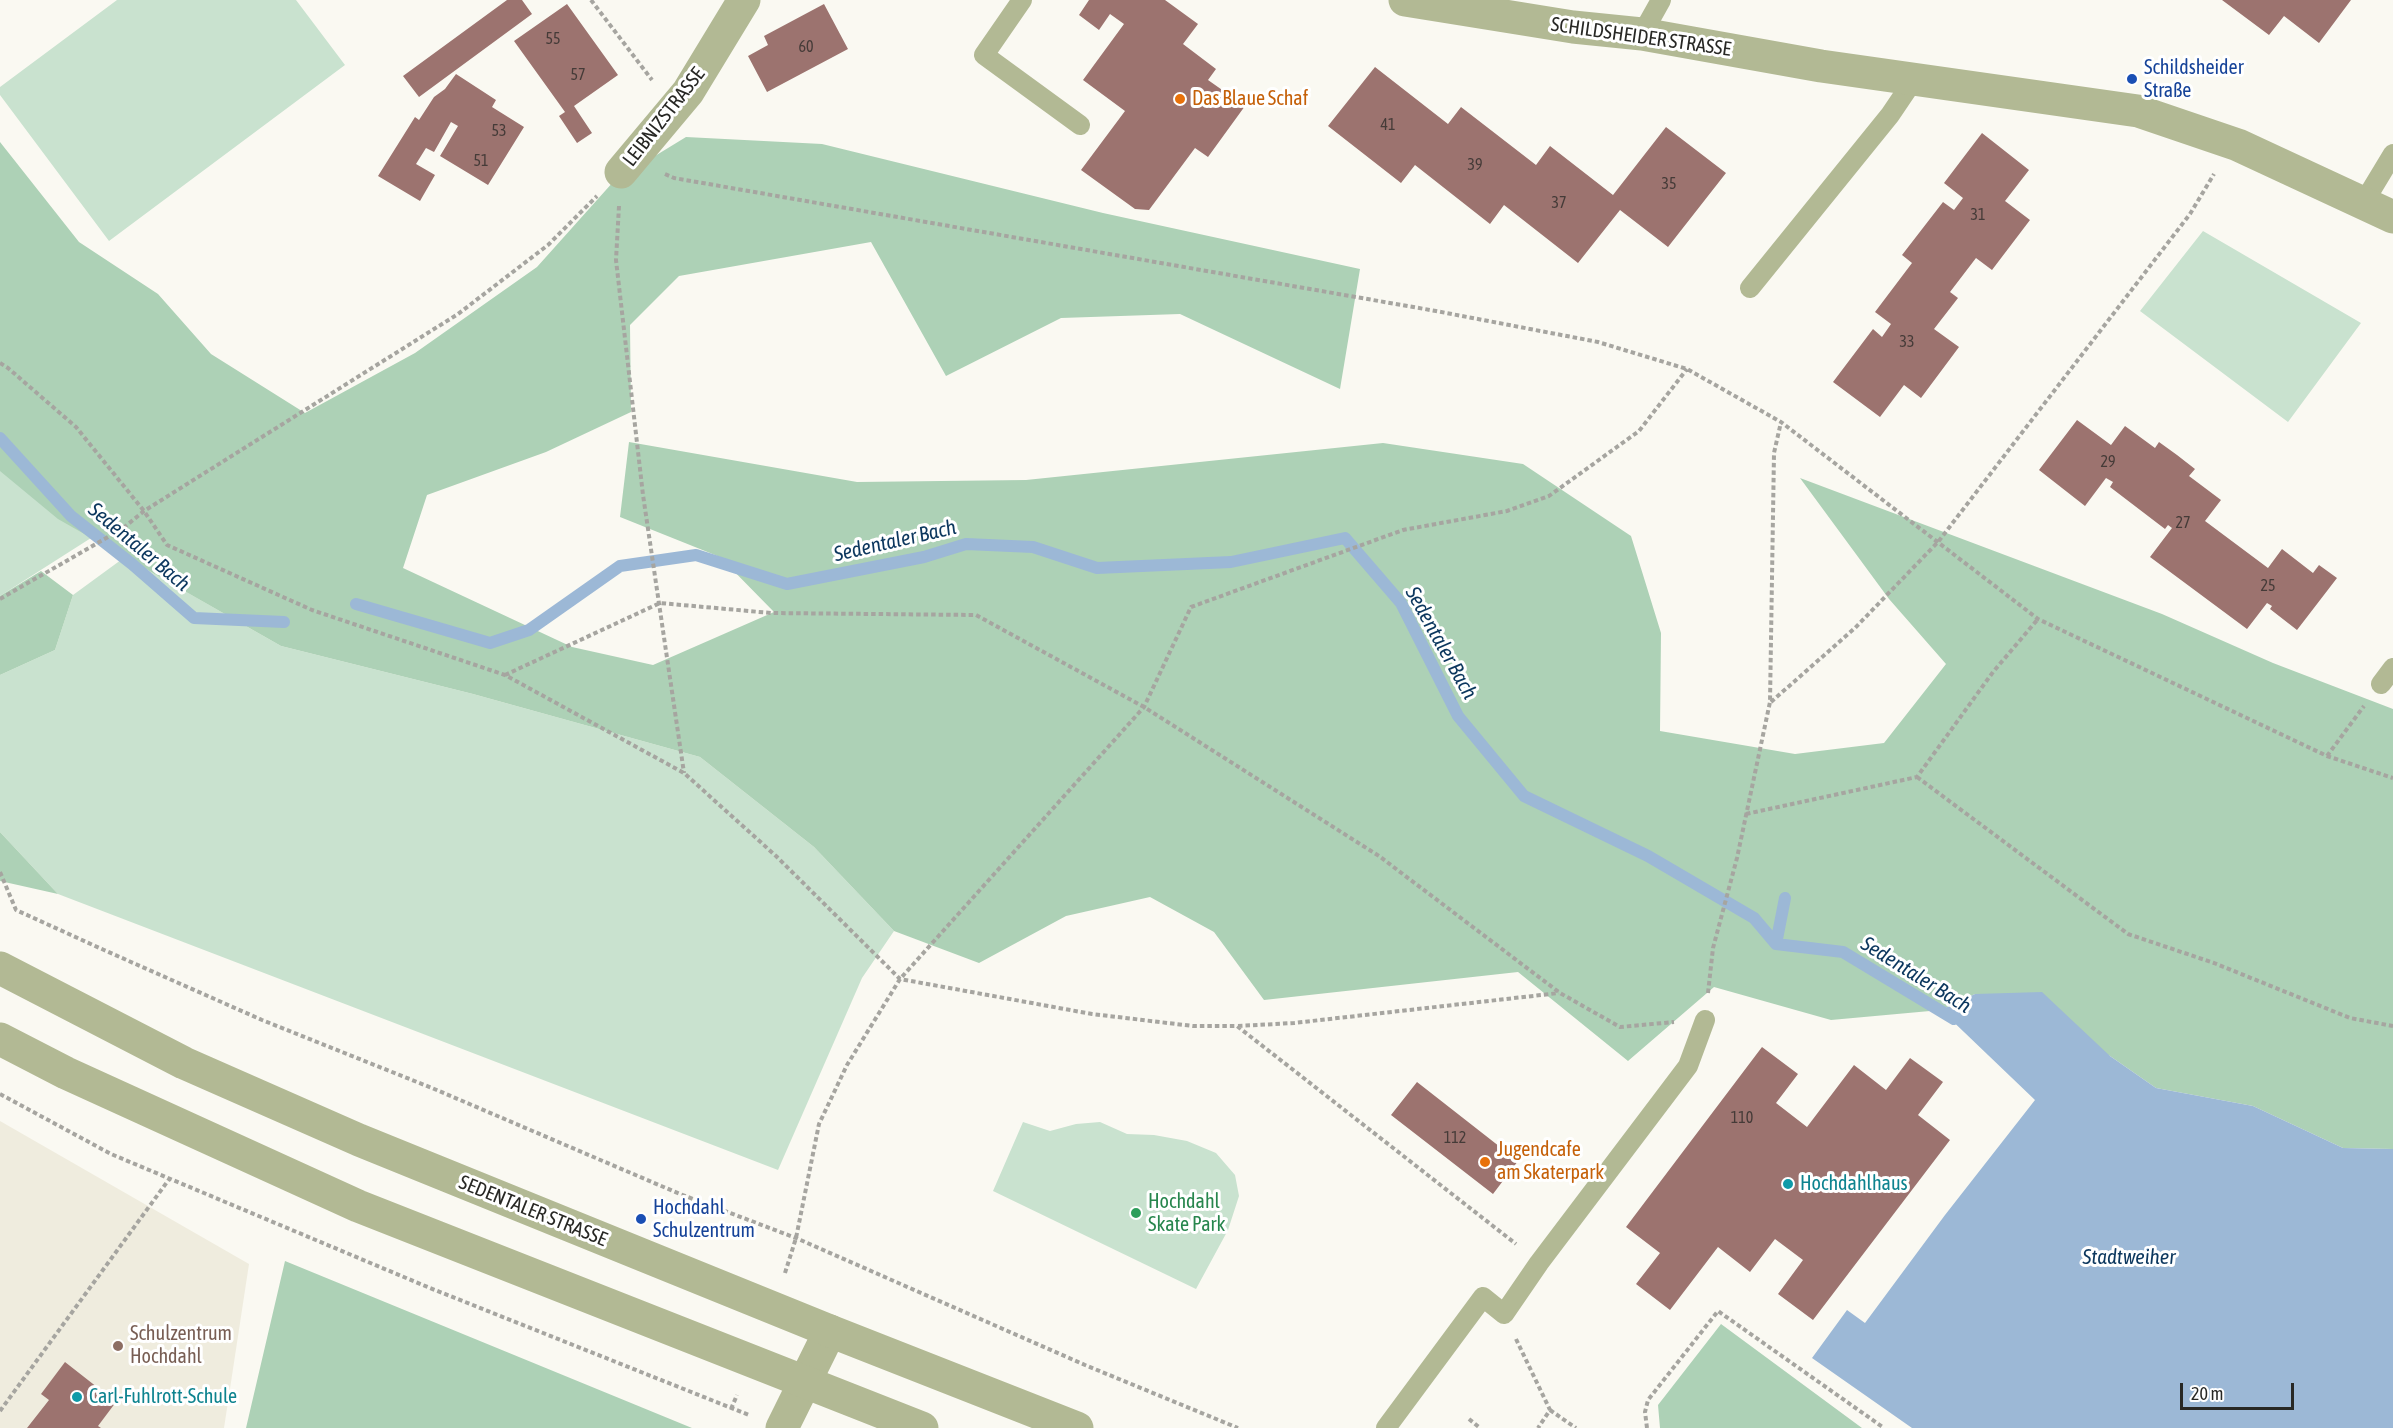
<!DOCTYPE html>
<meta charset="utf-8">
<style>
body{margin:0}
#map{position:relative;width:2393px;height:1428px;overflow:hidden;background:#faf9f2;font-family:"Asap Condensed",sans-serif}
canvas{display:block}
.scale{position:absolute;left:2180px;top:1383px;width:114px;height:27px;box-sizing:border-box;border:3px solid #282825;border-top:0;padding-left:8px;font-size:18px;line-height:21px;white-space:nowrap;color:#282825;-webkit-text-stroke:4px #fff;paint-order:stroke}
</style>
<div id="map">
<canvas width="2393" height="1428"></canvas>
<div class="scale">20 m</div>
</div>
<script>
const context = document.querySelector('canvas').getContext('2d');
context.lineJoin = 'round';
function fill(path, color) {
  context.fillStyle = color;
  context.fill(path, 'evenodd');
}
function poly(rows) {
  const path = new Path2D();
  for (const r of rows) {
    path.moveTo(r[0], r[1]);
    for (let i = 2; i < r.length; i += 2) path.lineTo(r[i], r[i + 1]);
  }
  return path;
}
function trace(path, color, width, dash) {
  context.strokeStyle = color;
  context.lineWidth = width;
  context.lineCap = dash ? 'butt' : 'round';
  context.setLineDash(dash || []);
  context.stroke(path);
}
function drawText(font, color, halo, rows, align = 'center') {
  context.font = font + ' "Asap Condensed",sans-serif';
  context.lineWidth = 6;
  context.setLineDash([]);
  context.textBaseline = 'middle';
  context.strokeStyle = halo;
  context.fillStyle = color;
  for (const [text, x, y, turn = 0] of rows) {
    context.save();
    context.translate(x, y);
    context.rotate((+turn || 0) * Math.PI / 180);
    context.textAlign = isNaN(turn) ? turn : align;
    if (halo) context.strokeText(text, 0, 0);
    context.fillText(text, 0, 0);
    context.restore();
  }
}
fill(poly([
 [0,1121,249,1264,224,1428,0,1428]
]), '#efecde');
fill(poly([
 [117,0,296,0,345,65,109,241,0,95,0,87],
 [2203,231,2361,323,2288,422,2140,311],
 [0,469,91,538,0,596],
 [125,557,281,646,473,694,700,757,814,847,894,931,862,978,778,1170,58,894,0,832,0,675,55,650,73,595],
 [1023,1122,1050,1131,1076,1124,1100,1122,1127,1134,1154,1135,1187,1141,1216,1153,1235,1175,1239,1196,1228,1230,1196,1289,993,1191]
]), '#c9e2cf');
fill(poly([
 [686,137,822,144,1103,213,1360,269,1340,389,1180,314,1061,318,946,376,871,242,679,276,630,325,631,412,546,452,427,495,403,568,572,647,653,665,774,612,720,557,620,517,629,442,857,482,1026,480,1383,443,1523,464,1631,536,1661,633,1660,731,1795,754,1884,743,1946,664,1889,599,1800,478,2162,614,2273,663,2393,709,2393,1149,2343,1148,2253,1106,2156,1088,2110,1056,1975,994,1941,1010,1831,1020,1714,987,1628,1061,1518,972,1264,1000,1214,932,1150,897,1066,916,979,963,894,931,814,847,700,757,473,694,281,646,58,519,0,471,0,142,79,242,158,294,211,354,305,413,415,353,537,267,614,181],
 [41,571,73,595,55,650,0,675,0,596],
 [0,832,58,894,0,881],
 [285,1261,692,1428,246,1428],
 [1721,1324,1862,1428,1660,1428,1658,1405]
]), '#add1b6');
fill(poly([
 [2042,992,2110,1056,2156,1088,2253,1106,2343,1148,2393,1149,2393,1428,1912,1428,1812,1358,1847,1310,1865,1323,1945,1215,2035,1100,1941,1010,1975,994]
]), '#9cb8d6');
trace(poly([
 [0,438,71,516,132,564,194,618,284,622],
 [356,604,490,643,529,630,620,566,696,555,787,584,924,557,966,544,1033,547,1097,568,1231,562,1345,538,1401,603,1458,716,1524,796,1648,856,1754,918,1776,944,1843,952,1954,1019],
 [1776,944,1785,898]
]), '#9cb8d6', 12);
fill(poly([
 [507,0,522,0,532,14,419,97,403,76],
 [1089,0,1165,0,1198,24,1183,44,1216,69,1208,80,1245,106,1208,157,1195,148,1149,210,1135,209,1081,170,1125,111,1083,80,1124,24,1110,14,1099,30,1079,15],
 [2222,0,2351,0,2319,43,2284,16,2269,35],
 [567,4,618,75,574,106,592,133,577,143,559,116,565,112,514,41],
 [824,4,848,49,767,92,748,56,768,45,764,36],
 [1375,67,1448,124,1461,107,1536,165,1550,146,1613,195,1666,127,1726,173,1668,247,1620,210,1578,263,1504,205,1490,224,1415,165,1401,183,1328,126],
 [456,74,496,100,492,107,524,127,488,185,440,156,458,126,451,122,434,152,426,148,416,164,435,175,420,201,378,176,415,117,419,120,434,97,445,89],
 [1982,133,2029,170,2005,201,2030,220,1992,270,1976,258,1950,292,1958,298,1934,329,1959,347,1921,398,1904,385,1880,417,1833,382,1873,329,1882,337,1891,324,1875,312,1912,263,1902,255,1943,202,1954,210,1963,198,1944,183],
 [2077,420,2111,445,2125,426,2155,448,2159,442,2177,455,2195,469,2189,476,2221,500,2205,521,2268,568,2282,549,2313,573,2319,565,2337,578,2297,630,2270,609,2272,606,2267,603,2247,629,2150,557,2172,528,2168,525,2165,529,2110,487,2113,482,2106,478,2085,506,2039,470],
 [1762,1047,1798,1074,1776,1103,1807,1127,1854,1065,1886,1090,1910,1058,1943,1082,1918,1115,1950,1140,1813,1320,1778,1294,1803,1260,1775,1239,1750,1272,1718,1247,1670,1310,1636,1284,1660,1253,1626,1227],
 [1417,1082,1518,1161,1493,1194,1391,1115],
 [65,1362,116,1402,98,1426,101,1428,27,1428,49,1400,41,1394]
]), '#9c736f');
trace(poly([
 [591,0,652,80],
 [665,174,674,178,1436,311,1598,342,1687,369,1781,422,2038,619,2327,756,2393,778],
 [619,206,616,260,643,495,684,773],
 [0,363,8,368,76,427,144,511,167,545,312,610,505,675,684,773,776,856,900,979,1092,1014,1193,1026,1237,1026,1516,1244],
 [0,599,122,529,144,511,458,314,548,245,597,196],
 [505,675,660,603,771,613,976,615,1144,707,1379,856,1560,993,1620,1027,1674,1022],
 [1771,702,1855,628,1938,542,2190,214,2214,174],
 [2327,756,2364,706],
 [1917,777,2128,934,2214,963,2350,1018,2393,1026],
 [1746,814,1917,777,1993,672,2038,619],
 [0,872,16,910,104,950,262,1020,432,1088,680,1194,796,1238,1085,1365,1238,1428],
 [1708,993,1713,948,1737,858,1770,702,1774,453,1781,422],
 [1238,1026,1294,1023,1559,993],
 [0,1094,111,1154,430,1288,749,1415],
 [785,1273,796,1238,819,1124,847,1065,900,979,1144,707,1191,607,1403,530,1507,511,1549,496,1639,431,1687,369],
 [1516,1339,1550,1410,1538,1428],
 [731,1409,737,1395],
 [1550,1410,1576,1428],
 [0,1411,170,1178],
 [1469,1419,1480,1428],
 [1647,1428,1645,1412,1648,1400,1718,1311,1884,1428]
]), '#a6a5a0', 4, [4.5, 3]);
trace(poly([
 [1022,0,984,55,1080,125],
 [1642,34,1661,0],
 [2364,202,2393,154],
 [1750,288,1890,115,1915,78],
 [2381,684,2393,668],
 [1386,1428,1483,1297,1504,1314,1539,1263,1688,1066,1705,1020]
]), '#b2b994', 20);
trace(poly([
 [1405,0,1573,27,1642,34,1821,66,2138,111,2238,145,2393,217],
 [621,172,688,92,744,0],
 [782,1428,830,1331]
]), '#b2b994', 33);
trace(poly([
 [0,968,184,1063,359,1140,830,1331,1077,1428],
 [0,1039,66,1073,358,1206,922,1428]
]), '#b2b994', 33);
for (const [x, y, r, color] of [
 [2132,79,6,"#1a4fb4"],
 [1180,99,6,"#e8710a"],
 [1485,1162,6,"#e8710a"],
 [1788,1184,6,"#0f9aa8"],
 [1136,1213,6,"#2e9e5b"],
 [641,1219,6,"#1a4fb4"],
 [118,1346,6,"#8d6e63"],
 [77,1397,6,"#0f9aa8"]
]) {
  const dot = new Path2D();
  dot.arc(x, y, r, 0, 2 * Math.PI);
  context.fillStyle = color;
  context.fill(dot);
  trace(dot, '#fff', 2);
}
drawText('16px', '#453b38', null, [
 ["55",553,39],
 ["60",806,47],
 ["57",578,75],
 ["41",1388,125],
 ["53",499,131],
 ["51",481,161],
 ["39",1475,165],
 ["35",1669,184],
 ["37",1559,203],
 ["31",1978,215],
 ["33",1907,342],
 ["29",2108,462],
 ["27",2183,523],
 ["25",2268,586],
 ["110",1742,1118],
 ["112",1455,1138]
]);
drawText('20px', '#282825', '#fff', [
 ["SCHILDSHEIDER STRASSE",1641,37,8],
 ["LEIBNIZSTRASSE",664,117,-52],
 ["SEDENTALER STRASSE",533,1211,22]
]);
drawText('20px', '#164399', '#fff', [
 ["Schildsheider",2144,68],
 ["Straße",2144,91],
 ["Hochdahl",653,1208],
 ["Schulzentrum",653,1231]
], 'left');
drawText('20px', '#c56008', '#fff', [
 ["Das Blaue Schaf",1192,99],
 ["Jugendcafe",1497,1150],
 ["am Skaterpark",1497,1173]
], 'left');
drawText('20px', '#0d838f', '#fff', [
 ["Hochdahlhaus",1800,1184],
 ["Carl-Fuhlrott-Schule",89,1397]
], 'left');
drawText('20px', '#27864d', '#fff', [
 ["Hochdahl",1148,1202],
 ["Skate Park",1148,1225]
], 'left');
drawText('20px', '#785e54', '#fff', [
 ["Schulzentrum",130,1334],
 ["Hochdahl",130,1357]
], 'left');
drawText('italic 21px', '#0c375e', '#fff', [
 ["Sedentaler Bach",895,541,-13],
 ["Sedentaler Bach",139,547,40],
 ["Sedentaler Bach",1441,643,61],
 ["Sedentaler Bach",1916,975,32],
 ["Stadtweiher",2129,1257]
]);
</script>
